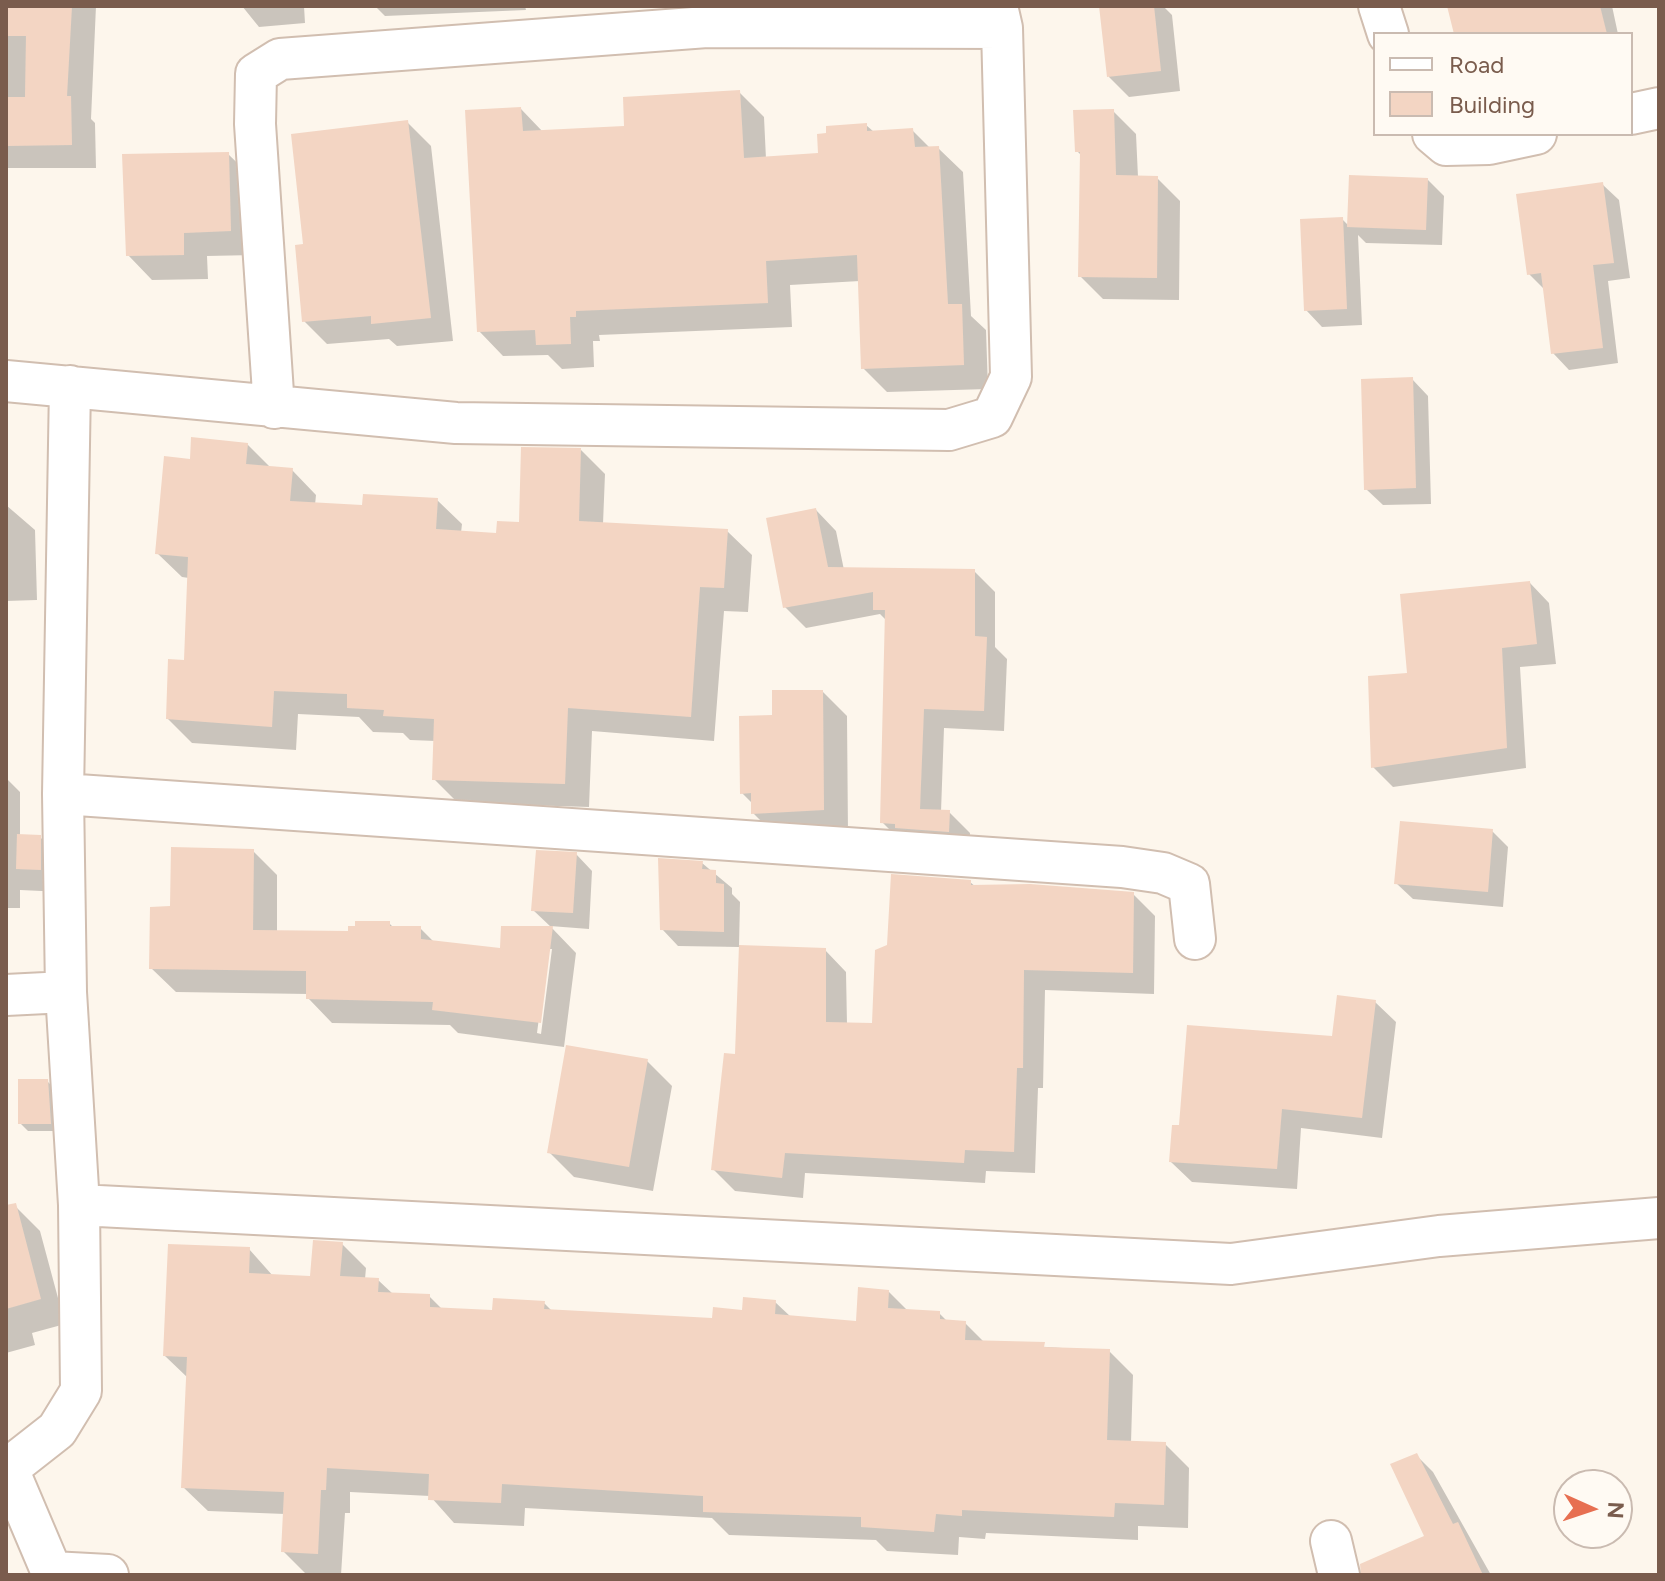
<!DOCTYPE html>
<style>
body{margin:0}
#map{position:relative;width:1665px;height:1581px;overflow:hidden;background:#fdf6ec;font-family:Figtree,sans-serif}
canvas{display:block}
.frame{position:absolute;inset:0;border:8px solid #7a5c4d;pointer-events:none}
.legend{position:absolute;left:1373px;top:32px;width:260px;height:104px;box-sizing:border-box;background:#fffaf3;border:2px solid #cabbb1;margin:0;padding:10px 14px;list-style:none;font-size:24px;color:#7a5c4d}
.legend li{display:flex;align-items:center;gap:16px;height:40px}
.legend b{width:40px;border:2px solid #cabbb1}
.north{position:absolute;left:1553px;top:1469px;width:80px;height:80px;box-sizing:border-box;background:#fffaf3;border:2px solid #cabbb1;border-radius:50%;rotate:93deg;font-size:22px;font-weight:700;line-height:32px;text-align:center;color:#7a5c4d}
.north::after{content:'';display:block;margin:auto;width:28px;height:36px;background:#e76f51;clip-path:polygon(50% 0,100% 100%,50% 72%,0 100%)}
</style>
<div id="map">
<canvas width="1665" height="1581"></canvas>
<div class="frame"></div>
<ul class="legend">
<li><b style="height:10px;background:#fff"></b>Road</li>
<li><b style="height:22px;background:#f3d5c3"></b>Building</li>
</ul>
<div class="north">N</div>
</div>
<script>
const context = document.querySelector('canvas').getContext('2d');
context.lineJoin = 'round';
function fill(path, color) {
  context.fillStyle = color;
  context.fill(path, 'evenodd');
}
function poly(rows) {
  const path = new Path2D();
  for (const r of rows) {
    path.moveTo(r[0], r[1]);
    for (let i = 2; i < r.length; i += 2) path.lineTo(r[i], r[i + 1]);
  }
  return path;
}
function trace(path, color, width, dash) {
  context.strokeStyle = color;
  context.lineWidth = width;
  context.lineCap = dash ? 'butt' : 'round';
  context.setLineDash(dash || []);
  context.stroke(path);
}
fill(poly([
 [6,6,96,6,91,119,95,123,96,168,6,168],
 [242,6,304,6,305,23,259,27],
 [375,6,525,6,526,10,385,16],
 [1101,6,1163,6,1172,15,1180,91,1129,97,1109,77],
 [1449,6,1612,6,1618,34,1456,34],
 [739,92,764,117,766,159,820,155,866,125,874,132,912,130,930,148,938,148,963,172,971,316,986,330,988,389,887,392,863,368,860,281,790,285,792,327,599,335,600,341,593,341,594,367,562,369,548,355,503,356,479,331,521,109,543,132,626,128],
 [1113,111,1136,134,1138,177,1157,178,1180,201,1179,300,1103,299,1080,276,1082,156,1077,151],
 [407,122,431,146,453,341,397,346,389,339,327,344,304,321,306,246],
 [228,154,253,178,255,255,207,256,208,279,152,280,128,255],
 [1427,179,1444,196,1442,245,1366,243,1358,235,1362,325,1322,327,1306,310,1342,219,1349,226],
 [1602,184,1619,200,1630,278,1608,281,1618,363,1569,370,1553,353,1545,290,1529,274],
 [1412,379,1428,396,1431,504,1383,505,1366,489],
 [247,444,271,468,292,470,316,495,315,505,364,507,437,500,462,524,461,533,498,535,521,524,581,450,605,474,603,524,727,531,752,555,748,612,724,611,714,741,592,731,589,807,458,803,434,779,436,741,410,740,403,733,373,732,359,717,298,714,296,750,192,743,168,719,185,662,189,578,182,577,157,553,192,461],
 [6,505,35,530,37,600,6,601],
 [816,510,836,531,844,570,974,571,995,592,995,647,1007,659,1004,731,944,728,941,812,949,812,970,833,969,852,903,843,883,823,887,621,880,614,806,628,785,607],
 [1530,583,1549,603,1556,664,1520,667,1526,768,1393,787,1373,767,1410,674],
 [823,692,847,716,848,834,777,837,753,813,753,804,742,793,774,717],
 [6,778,20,792,20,836,40,837,63,860,63,892,20,890,20,908,6,908],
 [1492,831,1508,847,1503,907,1413,899,1396,883],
 [253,851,277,875,277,932,349,933,389,923,394,928,420,928,434,942,502,951,552,928,533,910,576,854,592,871,589,929,550,926,576,953,564,1047,458,1033,450,1025,332,1023,308,998,308,994,176,992,151,968,172,908],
 [548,949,552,949,541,1034,537,1033],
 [702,863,732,888,732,894,740,902,739,947,825,950,846,972,847,1024,874,1025,889,946,970,882,976,887,1133,894,1155,916,1154,994,1045,990,1043,1088,1038,1088,1035,1173,986,1171,985,1183,805,1173,803,1198,735,1191,713,1169,737,1057,741,947,678,946,662,929],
 [1375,1002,1396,1022,1382,1138,1301,1128,1297,1189,1192,1182,1171,1162,1181,1127,1334,1038],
 [647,1061,672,1086,653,1191,574,1177,550,1153],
 [47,1081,55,1089,57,1131,28,1131,20,1123],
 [15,1206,40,1231,65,1324,32,1333,35,1345,6,1353,6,1208],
 [342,1244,366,1268,365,1279,378,1280,393,1294,429,1296,442,1309,494,1312,544,1303,552,1311,714,1320,775,1302,791,1317,857,1323,888,1291,908,1311,939,1313,948,1322,965,1323,985,1343,1109,1351,1133,1375,1131,1443,1165,1444,1189,1468,1188,1528,1138,1526,1138,1540,986,1533,985,1539,959,1537,958,1555,887,1551,876,1540,729,1535,712,1518,525,1508,524,1526,454,1523,430,1496,350,1492,350,1513,345,1513,341,1575,307,1575,283,1551,285,1514,208,1511,183,1487,188,1378,165,1356,249,1249,273,1276,312,1278],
 [1416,1455,1433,1472,1491,1575,1391,1575,1427,1537]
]), '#0003');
fill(poly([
 [6,6,72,6,67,96,71,96,72,145,6,146,6,97,25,97,26,36,6,36],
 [1099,6,1154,6,1161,71,1107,77],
 [1447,6,1600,6,1607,34,1454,34],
 [740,90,744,158,818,153,817,134,826,133,826,126,867,123,867,131,913,128,915,147,939,146,948,304,962,304,964,365,861,369,857,255,766,261,768,303,576,311,576,317,570,317,571,344,536,345,535,330,477,332,465,110,521,107,523,131,624,126,623,97],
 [1114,109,1116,175,1158,176,1157,278,1078,277,1080,152,1075,152,1073,110],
 [408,120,431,318,371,324,371,316,302,322,295,245,303,244,291,134],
 [229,152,231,231,184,233,184,255,126,256,122,154],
 [1349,175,1428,178,1426,230,1347,227],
 [1603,182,1614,263,1593,265,1603,348,1551,354,1541,273,1527,275,1516,194],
 [1343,217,1347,309,1304,311,1300,219],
 [1413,377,1416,488,1364,490,1361,379],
 [191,437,248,443,246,464,293,468,290,501,362,505,363,494,438,498,436,529,496,533,497,521,519,522,521,447,581,448,579,521,728,529,724,588,700,587,691,717,568,708,565,784,432,780,434,719,383,716,384,710,347,708,347,694,274,691,272,727,166,719,168,659,184,660,188,557,155,554,164,456,190,459],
 [816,508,828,567,975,569,975,636,987,637,984,711,924,709,920,809,950,810,949,832,895,828,895,824,880,823,885,610,873,610,873,592,783,608,766,518],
 [1530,581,1537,644,1502,648,1507,748,1371,768,1368,676,1407,673,1400,594],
 [772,690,823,690,824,810,751,814,751,793,740,794,739,716,772,715],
 [1400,821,1493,829,1488,892,1394,884],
 [17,834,41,835,41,870,16,869],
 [171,847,254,849,253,930,348,931,348,926,355,926,355,921,390,921,390,926,421,926,421,939,500,948,501,926,553,926,541,1023,432,1010,433,1002,306,999,306,971,149,969,150,907,170,906],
 [536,850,577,852,573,913,531,911],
 [658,858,703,861,702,869,716,870,716,883,724,884,724,932,660,930],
 [891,874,971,880,971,885,1030,884,1134,892,1133,973,1024,970,1023,1068,1017,1068,1014,1152,965,1150,964,1163,785,1153,782,1178,711,1170,724,1053,735,1054,739,945,826,948,826,1022,872,1023,875,950,887,945],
 [1337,995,1376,1000,1362,1118,1282,1109,1277,1169,1169,1162,1172,1125,1179,1125,1187,1025,1332,1036],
 [566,1045,648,1059,629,1167,547,1153],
 [18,1079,48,1079,51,1124,18,1124],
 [16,1203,41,1299,6,1309,6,1205],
 [313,1240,343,1242,340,1276,379,1278,378,1292,430,1294,430,1307,492,1310,493,1298,545,1301,544,1309,712,1318,713,1307,742,1310,743,1297,776,1300,775,1314,856,1321,858,1287,889,1290,888,1308,940,1311,940,1319,966,1321,965,1340,1045,1342,1044,1347,1110,1349,1107,1440,1166,1442,1164,1505,1115,1503,1114,1517,962,1510,962,1516,936,1514,934,1532,861,1527,861,1517,703,1512,703,1496,502,1484,501,1503,428,1500,429,1474,327,1468,326,1490,321,1490,318,1554,281,1552,284,1492,181,1488,187,1357,163,1356,168,1244,250,1247,249,1273,310,1276],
 [1417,1453,1453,1524,1458,1522,1483,1575,1361,1575,1360,1564,1424,1536,1390,1464]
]), '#f3d5c3');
const street = poly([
 [1379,6,1388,34],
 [1631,114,1659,108],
 [1433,134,1446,145,1489,144,1536,134],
 [6,381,456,423,949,430,992,417,1011,377,1002,28,997,6],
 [274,408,255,124,256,74,280,59,707,27,1002,28],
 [63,794,1122,867,1163,873,1189,884,1195,939],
 [6,995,66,992],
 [79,1205,1231,1264,1439,1236,1659,1218],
 [8,1469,53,1575],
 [6,1470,57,1430,81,1391,79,1205,66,992,63,794,70,386],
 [1331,1541,1339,1575],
 [52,1572,108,1575]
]);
trace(street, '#d1beb0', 44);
trace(street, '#fff', 40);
</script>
